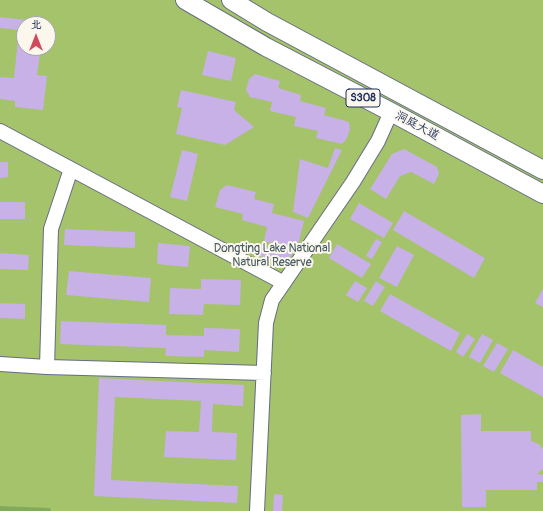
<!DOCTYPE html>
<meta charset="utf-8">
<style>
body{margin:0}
#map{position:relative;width:543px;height:511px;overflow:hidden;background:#efdfbf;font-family:Pangolin,"LXGW WenKai TC",sans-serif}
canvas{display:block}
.north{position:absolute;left:16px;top:16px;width:40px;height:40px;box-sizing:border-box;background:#fbf7ec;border:1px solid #a1a7b3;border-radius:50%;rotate:0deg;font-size:11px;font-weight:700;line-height:16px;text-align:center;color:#1b2f5e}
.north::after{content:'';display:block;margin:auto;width:14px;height:18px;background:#d1495b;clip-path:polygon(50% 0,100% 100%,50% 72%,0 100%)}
</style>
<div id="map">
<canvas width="543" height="511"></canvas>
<div class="north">北</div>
</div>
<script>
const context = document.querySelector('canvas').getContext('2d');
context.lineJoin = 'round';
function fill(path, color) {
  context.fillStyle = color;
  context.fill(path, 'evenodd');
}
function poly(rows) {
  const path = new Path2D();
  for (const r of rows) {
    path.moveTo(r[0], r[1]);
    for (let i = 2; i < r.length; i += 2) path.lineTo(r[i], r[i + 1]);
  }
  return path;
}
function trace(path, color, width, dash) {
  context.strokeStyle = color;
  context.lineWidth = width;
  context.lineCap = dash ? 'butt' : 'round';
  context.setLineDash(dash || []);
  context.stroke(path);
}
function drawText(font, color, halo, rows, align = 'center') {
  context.font = font + ' Pangolin,"LXGW WenKai TC",sans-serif';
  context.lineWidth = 4;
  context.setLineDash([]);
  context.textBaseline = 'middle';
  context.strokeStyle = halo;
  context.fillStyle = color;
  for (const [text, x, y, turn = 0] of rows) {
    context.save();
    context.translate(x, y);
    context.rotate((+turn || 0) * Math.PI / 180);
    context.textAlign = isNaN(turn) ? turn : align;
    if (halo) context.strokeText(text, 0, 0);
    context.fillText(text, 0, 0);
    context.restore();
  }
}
fill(poly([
 [0,0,543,0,543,511,0,511],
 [24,24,48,24,48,48,24,48]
]), '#a4c36b');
fill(poly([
 [0,506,50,508,51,511,0,511]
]), '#83a95f');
fill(poly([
 [0,17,44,22,43,24,24,24,24,48,41,48,37,75,47,76,43,110,15,107,15,101,0,99,0,77,14,78,19,30,0,28],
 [208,51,236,58,231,81,202,75],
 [255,74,280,81,278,88,301,95,300,101,326,108,324,115,349,122,350,129,347,138,342,144,316,138,318,131,294,126,296,117,270,111,272,102,250,97,246,90,249,79],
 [181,90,236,102,234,110,254,127,225,145,176,134,182,108,177,107],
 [335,148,342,150,308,218,293,212,300,159,328,168],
 [404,149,437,167,439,174,434,184,411,172,400,176,386,199,370,189,392,154],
 [182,150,198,154,187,201,170,197],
 [0,162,8,162,8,177,0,178],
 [227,185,256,192,254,199,274,204,272,213,304,221,297,249,290,257,276,261,256,255,259,244,268,247,280,245,264,241,267,227,242,220,243,214,215,207,220,190],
 [0,202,25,202,25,219,0,219],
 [359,203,393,223,384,238,350,219],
 [404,211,485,258,474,278,393,230],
 [65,229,135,232,135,248,64,245],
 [376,239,382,242,372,259,366,256],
 [158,243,190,246,188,267,157,264],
 [337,244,371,264,362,278,329,258],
 [397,246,414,255,397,287,379,278],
 [0,253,29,255,28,270,0,269],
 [69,271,151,278,149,302,66,295],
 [201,279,241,280,240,305,204,304,203,315,169,314,170,288,201,289],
 [355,281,367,288,358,302,346,295],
 [376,281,385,287,373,306,364,301],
 [543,289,543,307,535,303],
 [390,294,460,333,451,351,380,311],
 [0,303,25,304,25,319,0,318],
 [61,321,166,325,166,335,204,336,204,328,240,329,239,352,204,350,204,357,165,356,166,348,60,344],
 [467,334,475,339,463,357,456,352],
 [482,334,493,340,480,363,469,357],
 [497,343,508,349,494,372,483,366],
 [513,350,543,367,543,397,500,373],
 [99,378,244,385,243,406,213,404,212,432,237,433,236,460,164,457,166,431,199,432,201,401,115,397,111,480,238,486,237,503,94,496],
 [481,414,481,431,531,431,531,441,539,444,543,449,543,469,537,474,543,475,543,482,537,482,537,490,486,490,486,507,462,507,461,415],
 [274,494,283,495,282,511,273,511]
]), '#c8b1e6');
const minor = poly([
 [0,131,284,283],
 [71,169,51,229,47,367,264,373],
 [0,364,47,367],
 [257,511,266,323,272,300,353,182,378,141,391,112]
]);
const major = poly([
 [185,0,266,47,391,112,543,194],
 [231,0,267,22,543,170]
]);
trace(minor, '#656d80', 16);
trace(major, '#656d80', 20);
trace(minor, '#fff', 14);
trace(major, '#fff', 18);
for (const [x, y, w] of [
 [363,98,34]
]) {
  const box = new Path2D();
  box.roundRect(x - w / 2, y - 9, w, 18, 3);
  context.fillStyle = '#fbf7ec';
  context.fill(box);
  trace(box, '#1b2f5e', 1);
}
drawText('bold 11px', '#1b2f5e', null, [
 ["S308",363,98]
]);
drawText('12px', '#1b2f5e', '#fbf7ec', [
 ["洞庭大道",417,126,28]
]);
drawText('12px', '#445b62', '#fbf7ec', [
 ["Dongting Lake National",272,249],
 ["Natural Reserve",272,263]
]);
</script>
